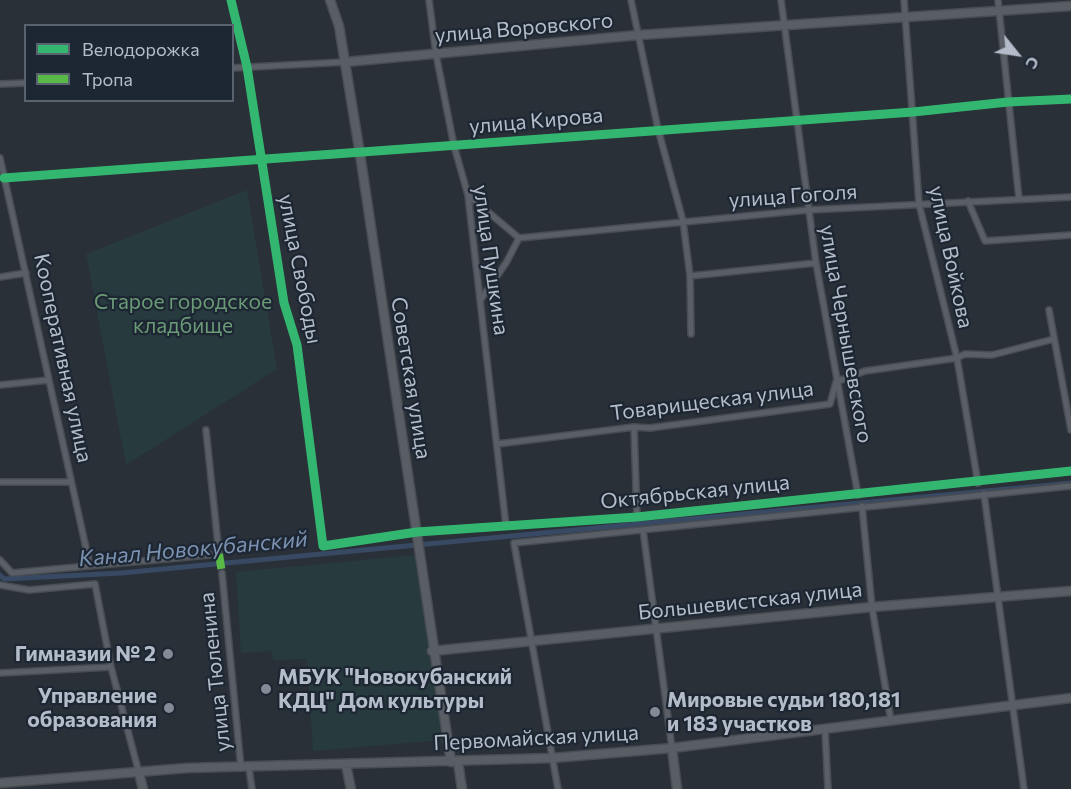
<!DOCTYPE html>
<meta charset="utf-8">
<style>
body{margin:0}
#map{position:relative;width:1071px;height:789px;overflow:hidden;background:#2a3038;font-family:Commissioner,sans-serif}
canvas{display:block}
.legend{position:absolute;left:24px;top:24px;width:210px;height:78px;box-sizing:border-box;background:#1d2633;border:2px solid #59626f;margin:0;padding:8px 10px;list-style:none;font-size:18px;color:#b4bcc9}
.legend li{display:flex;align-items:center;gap:12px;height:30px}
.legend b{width:30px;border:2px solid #59626f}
.north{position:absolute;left:987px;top:24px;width:60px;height:60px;-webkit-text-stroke:4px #1d2633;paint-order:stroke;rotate:120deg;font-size:16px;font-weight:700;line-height:24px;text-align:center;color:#b4bcc9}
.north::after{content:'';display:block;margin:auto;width:21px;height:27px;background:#b4bcc9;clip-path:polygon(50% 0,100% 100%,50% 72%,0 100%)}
</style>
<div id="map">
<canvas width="1071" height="789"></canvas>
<ul class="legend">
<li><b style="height:8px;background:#33b770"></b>Велодорожка</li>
<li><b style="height:8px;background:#58b947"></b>Тропа</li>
</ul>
<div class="north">С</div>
</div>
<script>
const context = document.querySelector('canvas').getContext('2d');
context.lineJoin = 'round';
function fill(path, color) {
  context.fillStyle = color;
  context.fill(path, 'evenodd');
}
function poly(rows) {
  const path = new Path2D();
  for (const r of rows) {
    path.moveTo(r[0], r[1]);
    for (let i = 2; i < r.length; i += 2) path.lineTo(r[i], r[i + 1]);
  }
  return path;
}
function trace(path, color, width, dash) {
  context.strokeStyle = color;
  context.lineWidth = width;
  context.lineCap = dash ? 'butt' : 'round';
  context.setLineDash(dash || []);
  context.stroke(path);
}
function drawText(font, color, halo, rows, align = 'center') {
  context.font = font + ' Commissioner,sans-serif';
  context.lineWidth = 4.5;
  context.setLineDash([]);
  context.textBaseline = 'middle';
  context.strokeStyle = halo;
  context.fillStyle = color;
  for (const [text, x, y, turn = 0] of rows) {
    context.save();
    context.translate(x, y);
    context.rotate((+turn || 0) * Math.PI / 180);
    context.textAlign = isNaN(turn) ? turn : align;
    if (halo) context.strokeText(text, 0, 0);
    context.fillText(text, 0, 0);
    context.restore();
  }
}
fill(poly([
 [247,190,277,369,126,465,86,254],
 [415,555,444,740,313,751,307,659,273,660,272,651,241,653,236,572]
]), '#273a3e');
trace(poly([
 [0,575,4,579,121,573,1071,483]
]), '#384963', 5);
const street = poly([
 [231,0,247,67,284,303,297,345,323,546,417,532,637,517,1071,471],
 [429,0,436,54,454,146,468,195,506,526],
 [631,0,658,129,683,221,690,276,691,334],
 [781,0,816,263,858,495],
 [904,0,919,204,957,358,978,483],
 [998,0,1019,199],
 [232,68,345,62],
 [0,84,26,83],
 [0,158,90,566],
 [4,178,913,112,1008,102,1071,99],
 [468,195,519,238],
 [968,201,985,241,1071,235],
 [690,276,816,263],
 [0,277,26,273],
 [481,299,506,263,519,238,808,210,1071,197],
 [1049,310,1071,430],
 [0,385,49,380],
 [634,427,637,517],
 [497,444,634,427,650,428,830,404,836,382,865,371,957,358,965,354,992,355,1054,339],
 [0,482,71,482],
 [984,494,1024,789],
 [862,506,872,607,891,721],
 [643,530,672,748],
 [0,560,12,573,219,554,206,430],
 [222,573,241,768],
 [0,585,29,590,95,584,111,667,139,773],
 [0,673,111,667],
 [825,729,828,789],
 [249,768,252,789],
 [558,789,514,543,1071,486]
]);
const secondary = poly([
 [330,0,339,26,360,154,451,762],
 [345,62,639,35,1071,6],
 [432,651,872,607,1071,591],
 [672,748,677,789],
 [458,762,462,789],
 [346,765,351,789],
 [139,773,143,789],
 [0,783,187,768,552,758,672,748,1071,698]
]);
trace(street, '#484c53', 8);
trace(secondary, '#484c53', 11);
trace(street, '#5a5e66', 5);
trace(secondary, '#595d64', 8);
trace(poly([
 [219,554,222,573]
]), '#58b947', 8, [15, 8]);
trace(poly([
 [231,0,247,67,284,303,297,345,323,546,417,532,637,517,1071,471],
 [4,178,913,112,1008,102,1071,99]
]), '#33b770', 9);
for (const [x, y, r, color] of [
 [168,654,6,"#848b96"],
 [266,689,6,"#848b96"],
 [169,708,6,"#848b96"],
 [655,712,6,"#848b96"]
]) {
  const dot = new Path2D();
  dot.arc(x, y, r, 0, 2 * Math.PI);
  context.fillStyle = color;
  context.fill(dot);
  trace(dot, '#1d2633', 2);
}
drawText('21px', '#b4bcc9', '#1d2633', [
 ["улица Воровского",524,28,-5],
 ["улица Кирова",536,121,-5],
 ["улица Гоголя",793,196,-4],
 ["улица Войкова",951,257,78],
 ["улица Пушкина",491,260,82],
 ["улица Свободы",300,269,79],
 ["улица Чернышевского",846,334,80],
 ["Кооперативная улица",63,358,78],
 ["Советская улица",411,378,81],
 ["Товарищеская улица",712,401,-7],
 ["Октябрьская улица",695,492,-6],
 ["Большевистская улица",750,601,-6],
 ["улица Тюленина",215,672,-96],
 ["Первомайская улица",536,738,-3]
]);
drawText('21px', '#6b9a76', '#1d2633', [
 ["Старое городское",183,302],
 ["кладбище",183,326]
]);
drawText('bold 21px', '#b4bcc9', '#1d2633', [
 ["Гимназии № 2",156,654],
 ["МБУК \"Новокубанский",278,677,"left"],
 ["КДЦ\" Дом культуры",278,701,"left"],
 ["Управление",157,696],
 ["образования",157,720],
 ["Мировые судьи 180,181",667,700,"left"],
 ["и 183 участков",667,724,"left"]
], 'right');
drawText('italic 22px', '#7c92b1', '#1d2633', [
 ["Канал Новокубанский",193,549,-5]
]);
</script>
